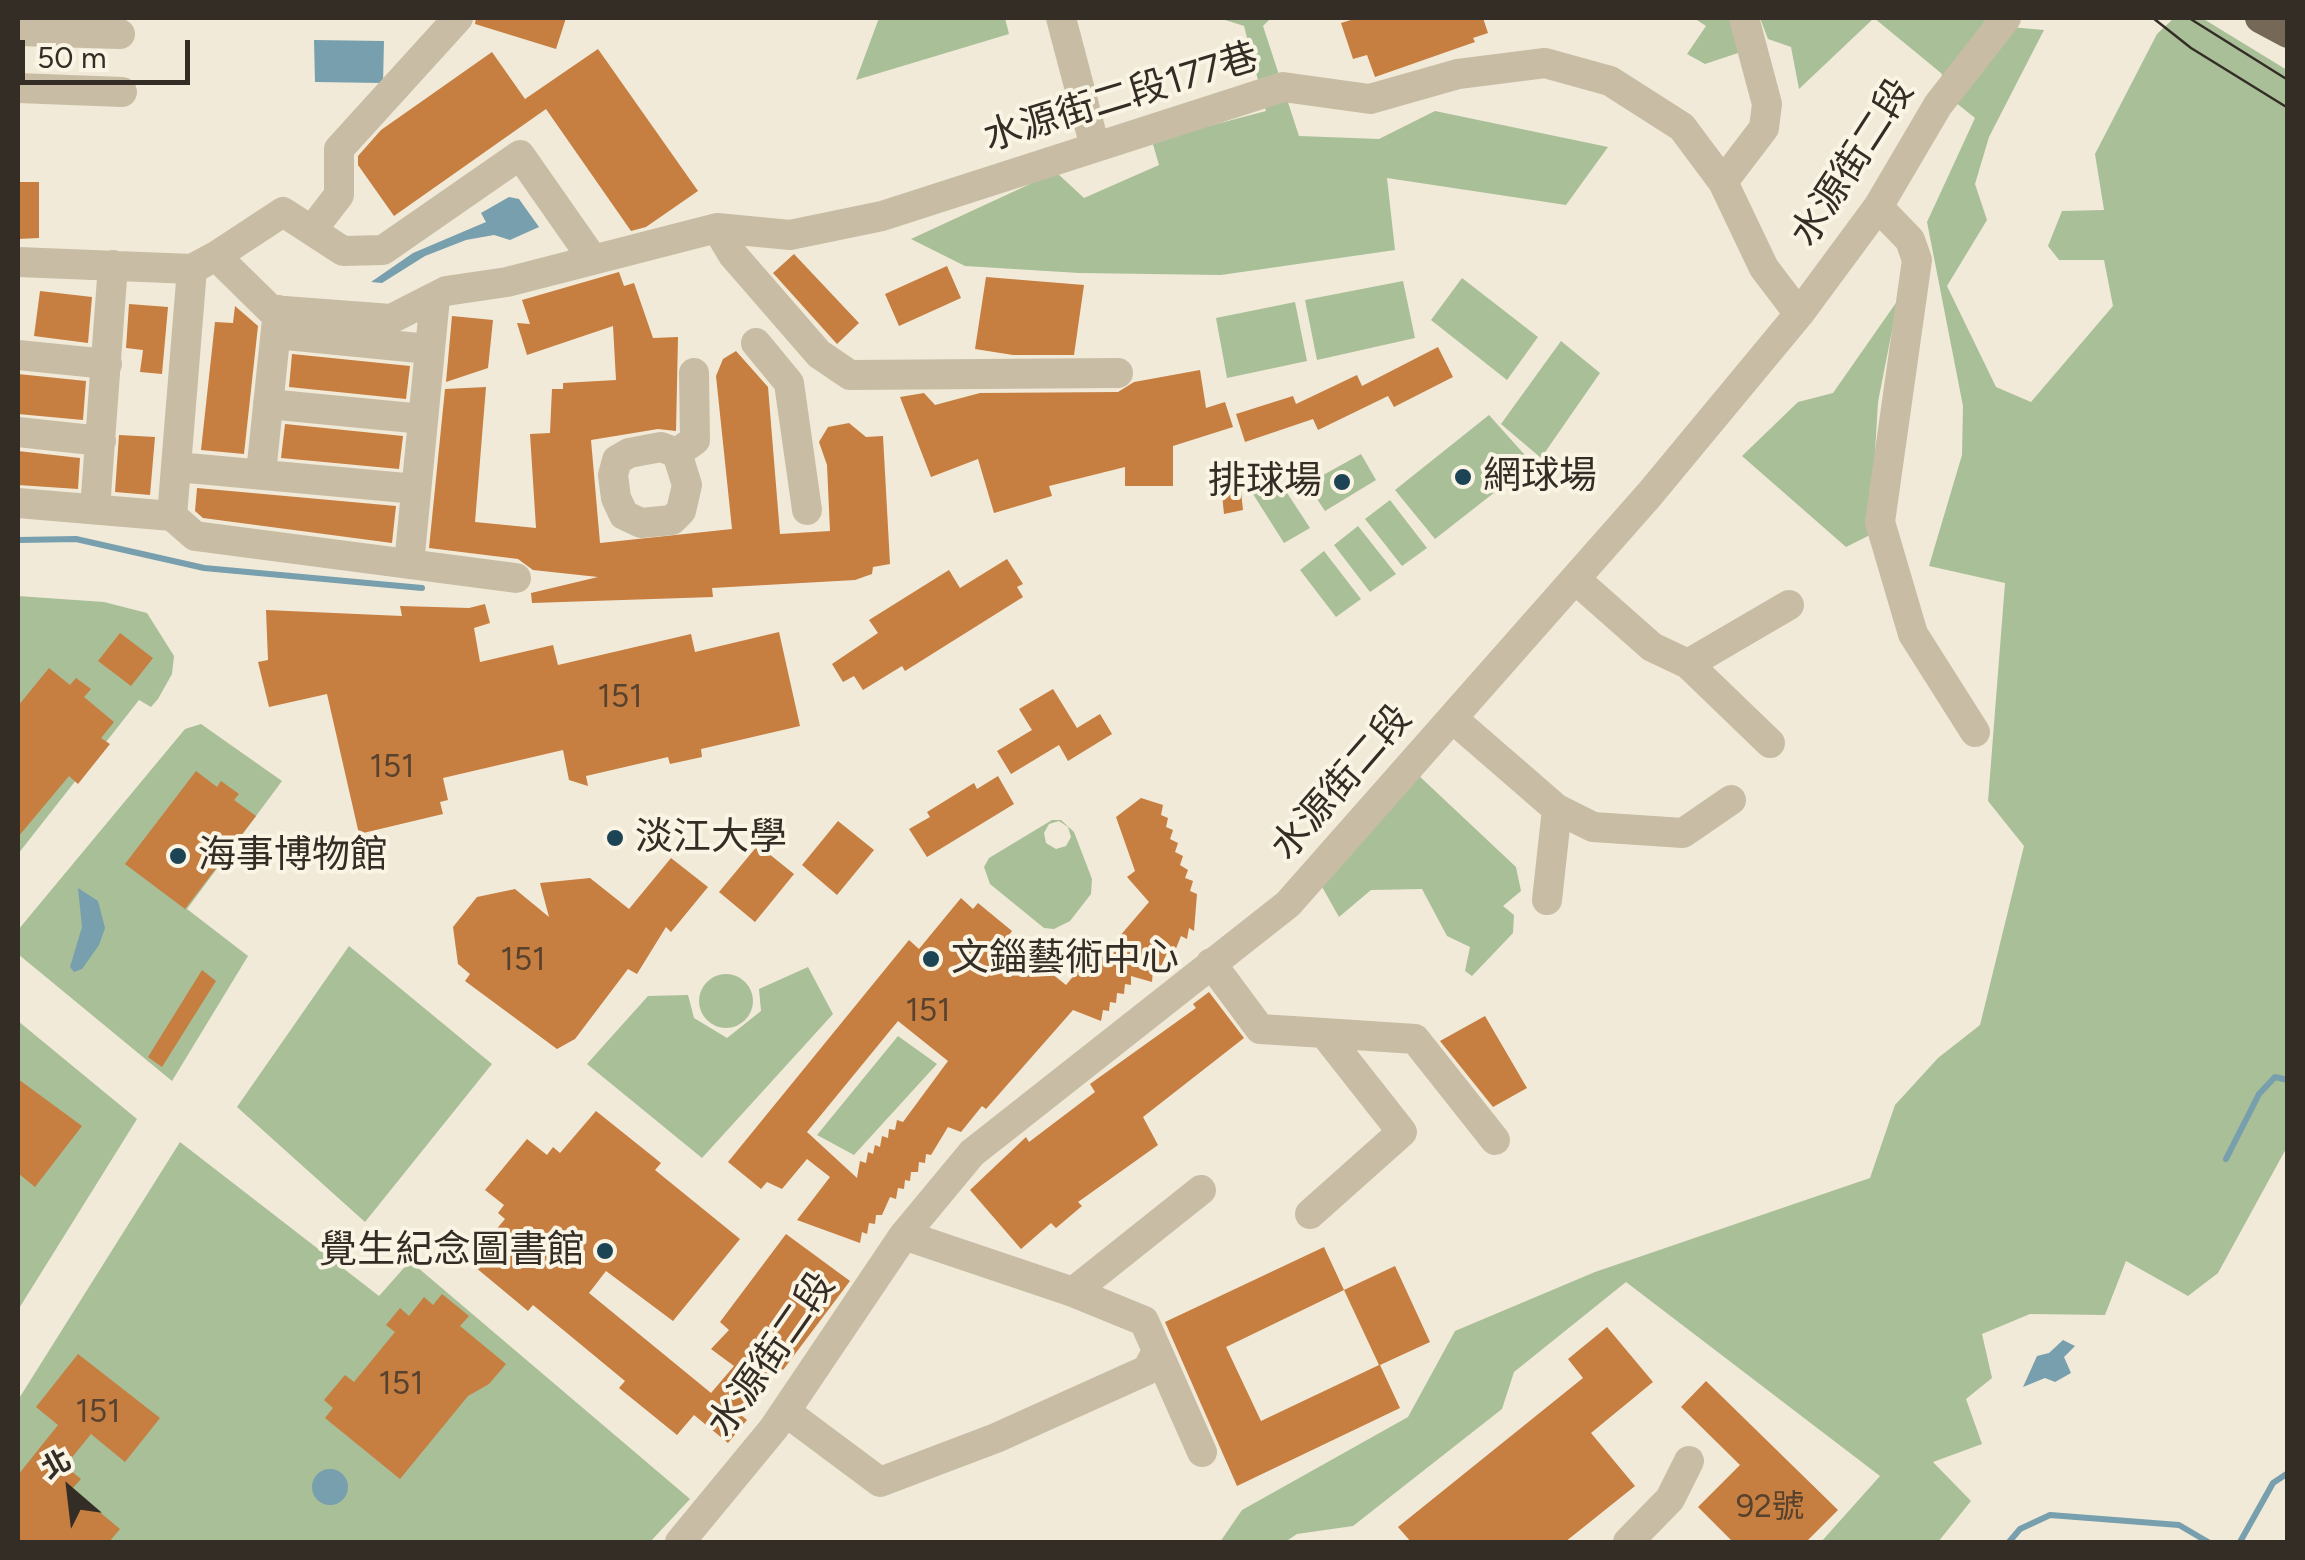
<!DOCTYPE html>
<meta charset="utf-8">
<style>
body{margin:0}
#map{position:relative;width:2305px;height:1560px;overflow:hidden;background:#f1ead8;font-family:Figtree,"Noto Sans TC",sans-serif}
canvas{display:block}
.frame{position:absolute;inset:0;border:20px solid #342d26;pointer-events:none}
.north{position:absolute;left:20px;top:1440px;width:100px;height:100px;-webkit-text-stroke:8px #f9f4e4;paint-order:stroke;rotate:332deg;font-size:28px;font-weight:700;line-height:40px;text-align:center;color:#342d26}
.north::after{content:'';display:block;margin:auto;width:35px;height:45px;background:#342d26;clip-path:polygon(50% 0,100% 100%,50% 72%,0 100%)}
.scale{position:absolute;left:20px;top:40px;width:170px;height:45px;box-sizing:border-box;border:5px solid #342d26;border-top:0;padding-left:12px;font-size:30px;line-height:35px;white-space:nowrap;color:#342d26;-webkit-text-stroke:8px #f9f4e4;paint-order:stroke}
</style>
<div id="map">
<canvas width="2305" height="1560"></canvas>
<div class="frame"></div>
<div class="north">北</div>
<div class="scale">50 m</div>
</div>
<script>
const context = document.querySelector('canvas').getContext('2d');
context.lineJoin = 'round';
function fill(path, color) {
  context.fillStyle = color;
  context.fill(path, 'evenodd');
}
function poly(rows) {
  const path = new Path2D();
  for (const r of rows) {
    if (r.length === 3) {
      path.moveTo(r[0] + r[2], r[1]);
      path.arc(r[0], r[1], r[2], 0, 2 * Math.PI);
      continue;
    }
    path.moveTo(r[0], r[1]);
    for (let i = 2; i < r.length; i += 2) path.lineTo(r[i], r[i + 1]);
  }
  return path;
}
function trace(path, color, width, dash) {
  context.strokeStyle = color;
  context.lineWidth = width;
  context.lineCap = dash ? 'butt' : 'round';
  context.setLineDash(dash || []);
  context.stroke(path);
}
function drawText(font, color, halo, rows, align = 'center') {
  context.font = font + ' Figtree,"Noto Sans TC",sans-serif';
  context.lineWidth = 8;
  context.setLineDash([]);
  context.textBaseline = 'middle';
  context.strokeStyle = halo;
  context.fillStyle = color;
  for (const [text, x, y, turn = 0] of rows) {
    context.save();
    context.translate(x, y);
    context.rotate((+turn || 0) * Math.PI / 180);
    context.textAlign = isNaN(turn) ? turn : align;
    if (halo) context.strokeText(text, 0, 0);
    context.fillText(text, 0, 0);
    context.restore();
  }
}
fill(poly([
 [879,18,1005,18,1009,34,856,80],
 [1219,18,1271,18,1263,26,1299,136,1379,139,1435,111,1608,147,1566,205,1387,178,1395,250,1221,275,1079,273,965,266,911,239,1056,172,1084,198,1159,165,1152,141,1266,111,1244,26],
 [1694,18,1740,18,1738,53,1705,64,1687,54,1706,26],
 [1760,18,1874,18,1799,89,1791,47,1768,39],
 [1874,18,1993,18,2010,27,2044,30,1989,137,1975,184,1987,220,1947,286,1996,387,2031,402,2113,306,2104,260,2059,260,2048,246,2062,211,2104,210,2095,154,2157,34,2174,18,2202,18,2287,70,2287,1147,2218,1273,2188,1296,2126,1261,2105,1315,2030,1314,1982,1334,1992,1378,1966,1399,1982,1444,1933,1462,1971,1501,1938,1542,1821,1542,1880,1476,1626,1282,1514,1372,1502,1409,1353,1526,1297,1534,1285,1542,1220,1542,1242,1510,1408,1417,1455,1331,1595,1272,1870,1178,1895,1105,1938,1058,1980,1025,2024,846,1988,801,2005,583,1929,566,1962,455,1963,406,1927,222,1975,118,1955,102,1941,73],
 [1462,278,1538,337,1507,380,1431,320],
 [1403,281,1415,338,1317,360,1305,300],
 [1898,300,1878,402,1870,535,1846,547,1742,456,1798,402,1833,393],
 [1295,302,1307,361,1227,378,1216,318],
 [1561,341,1600,373,1541,458,1501,424],
 [1489,415,1532,463,1435,539,1395,490],
 [1361,454,1376,480,1325,511,1307,484],
 [1278,479,1310,528,1284,543,1253,494],
 [1390,500,1427,548,1402,566,1365,519],
 [1358,526,1396,574,1370,592,1334,545],
 [1324,551,1361,599,1336,617,1300,570],
 [18,596,104,602,147,613,174,656,172,674,158,699,151,707,139,700,18,854],
 [201,724,282,781,187,909,248,956,172,1081,18,954,18,930,185,729],
 [1416,773,1516,867,1521,891,1503,906,1514,915,1513,933,1472,976,1465,971,1470,947,1447,936,1422,889,1371,890,1339,917,1321,885],
 [1052,820,1061,820,1074,832,1092,879,1091,894,1070,921,1054,929,1044,928,990,884,984,867,989,858],
 [1059,821,1068,827,1071,837,1066,846,1056,849,1046,843,1044,833,1049,824],
 [349,946,492,1064,365,1222,237,1107],
 [808,967,833,1014,702,1158,587,1064,648,996,688,995,694,1018,727,1038,761,1011,759,989],
 [726,1001,27],
 [18,1021,137,1119,18,1310],
 [898,1036,937,1064,854,1155,817,1135],
 [180,1142,379,1296,410,1261,690,1499,650,1542,18,1542,18,1400]
]), '#a9bf98');
fill(poly([
 [314,40,384,41,383,83,315,82],
 [509,197,519,199,539,227,510,240,494,235,466,240,425,256,382,283,371,282,413,253,486,222,481,213],
 [78,888,98,901,105,928,99,945,82,969,74,972,70,967,82,927],
 [2063,1340,2075,1346,2064,1357,2071,1373,2055,1382,2045,1378,2023,1387,2037,1356,2049,1353],
 [330,1487,18]
]), '#779fad');
trace(poly([
 [18,540,76,539,204,568,422,588],
 [2226,1159,2259,1094,2275,1077,2288,1080],
 [2009,1542,2020,1529,2050,1515,2179,1525,2208,1542],
 [2240,1542,2273,1483,2288,1473]
]), '#779fad', 6);
fill(poly([
 [476,18,566,18,556,49,475,24],
 [1357,18,1483,18,1488,33,1473,38,1475,42,1375,77,1367,55,1353,59,1341,23],
 [598,49,698,191,646,227,631,231,546,109,394,216,358,165,358,156,381,130,492,52,525,99],
 [18,182,39,182,39,238,18,239],
 [794,254,859,323,837,344,773,273],
 [947,266,961,298,899,326,885,294],
 [619,272,624,286,634,283,653,338,678,337,676,431,658,429,591,440,600,543,732,529,716,376,723,359,736,351,768,387,780,534,830,531,827,465,819,442,828,427,849,423,866,437,883,436,890,564,873,567,872,574,855,580,712,588,713,597,532,603,531,593,598,577,533,570,518,559,429,548,445,389,486,387,475,522,536,528,530,434,550,433,552,389,563,389,563,383,616,380,613,326,527,355,517,323,530,324,522,300],
 [986,277,1084,285,1074,355,1013,355,975,349],
 [40,291,92,297,88,343,34,336],
 [129,304,168,307,162,374,140,372,143,350,126,348],
 [235,306,258,326,244,454,201,450,215,322,233,323],
 [452,316,493,320,488,368,446,382],
 [1438,347,1453,377,1394,407,1388,396,1318,430,1313,419,1245,442,1236,414,1293,396,1296,404,1357,375,1362,386],
 [292,354,410,366,406,399,289,387],
 [1200,370,1206,408,1225,402,1233,427,1173,446,1173,486,1125,486,1125,467,1049,486,1052,496,994,513,978,459,931,477,900,397,924,393,935,405,980,393,1118,392,1134,382],
 [18,374,86,381,83,420,18,414],
 [285,424,403,436,399,469,281,458],
 [119,435,155,437,150,495,115,492],
 [18,451,80,458,78,489,18,485],
 [197,488,396,506,392,543,203,518,195,511],
 [1241,491,1243,510,1224,514,1222,494],
 [1007,559,1023,584,1017,587,1023,597,905,671,902,666,863,690,854,676,843,682,832,664,878,633,869,620,949,570,960,588],
 [485,604,490,623,474,628,480,662,553,645,558,665,691,634,695,652,779,632,800,726,701,749,702,757,670,764,668,757,586,776,588,786,569,780,563,750,443,778,448,800,440,802,443,814,359,834,327,694,269,707,258,662,268,660,266,610,402,616,400,606,469,608],
 [120,633,153,658,131,686,98,661],
 [49,668,70,685,76,678,91,689,84,697,114,722,101,738,110,744,78,784,69,776,18,837,18,706],
 [1053,689,1077,728,1100,714,1112,734,1068,761,1059,745,1011,774,997,751,1032,730,1019,709],
 [196,771,217,787,221,781,239,794,234,800,256,816,185,909,125,864],
 [998,776,1014,804,927,857,909,829,930,817,927,812,974,783,977,789],
 [1141,798,1163,805,1161,815,1168,818,1166,827,1173,830,1170,839,1178,843,1175,852,1183,856,1180,865,1188,870,1185,878,1193,881,1190,891,1197,894,1194,931,1189,928,1187,939,1181,936,1173,956,1167,953,1158,973,1153,970,1152,982,1131,976,1131,985,1125,984,1124,994,1117,993,1116,1003,1110,1002,1109,1011,1103,1010,1101,1021,1073,1010,986,1109,982,1106,961,1132,948,1127,931,1155,926,1154,925,1163,919,1162,918,1172,911,1172,910,1181,905,1180,904,1189,898,1188,896,1199,890,1197,882,1215,876,1215,875,1224,869,1223,867,1234,862,1232,860,1243,797,1220,830,1177,807,1159,782,1189,767,1182,761,1189,728,1162,909,940,919,949,961,898,973,909,978,903,1012,931,1007,938,1066,985,1100,944,1107,951,1149,902,1127,877,1135,871,1116,817],
 [898,1021,948,1061,903,1122,897,1120,895,1130,889,1129,888,1138,882,1136,880,1147,875,1145,873,1154,868,1152,866,1163,860,1161,857,1178,807,1132],
 [838,821,874,850,837,895,802,865],
 [758,845,794,874,755,922,719,892],
 [671,858,708,887,671,932,666,927,637,974,628,969,575,1039,557,1049,465,981,470,974,458,964,453,927,477,897,515,889,549,917,540,883,590,878,629,909],
 [202,970,216,981,162,1067,148,1057],
 [1209,992,1244,1038,1143,1117,1158,1145,1078,1202,1082,1206,1056,1228,1051,1223,1021,1249,970,1190,1026,1137,1029,1142,1095,1092,1090,1084,1196,1008,1193,1004],
 [1485,1016,1527,1088,1493,1107,1440,1041],
 [18,1079,82,1126,35,1187,18,1173],
 [596,1111,661,1163,655,1170,740,1239,673,1321,606,1271,589,1293,711,1393,734,1366,711,1349,729,1330,720,1322,786,1234,850,1281,783,1370,778,1366,736,1411,747,1420,728,1443,694,1415,677,1435,619,1388,625,1381,533,1305,528,1311,469,1262,505,1219,498,1213,504,1205,485,1190,527,1139,547,1155,553,1147,560,1153],
 [1324,1247,1344,1290,1226,1347,1261,1421,1379,1365,1344,1290,1395,1266,1430,1342,1380,1365,1400,1408,1237,1486,1165,1322],
 [442,1294,469,1316,460,1326,506,1364,489,1384,468,1396,400,1479,325,1418,333,1408,324,1400,345,1375,354,1382,395,1332,386,1325,400,1308,409,1316,424,1297,433,1305],
 [1607,1327,1653,1382,1591,1433,1635,1486,1565,1542,1411,1542,1398,1527,1583,1378,1568,1359],
 [78,1354,160,1418,125,1462,91,1434,65,1466,81,1479,72,1489,120,1529,109,1542,18,1542,18,1475,58,1425,36,1407],
 [1706,1381,1838,1510,1806,1542,1733,1542,1698,1507,1740,1465,1681,1407]
]), '#c67e41');
trace(poly([
 [1061,18,1095,147],
 [18,31,120,34],
 [18,88,122,92],
 [1723,182,1764,128,1767,104,1744,18],
 [1878,207,1910,240,1917,260,1880,522,1913,634,1975,732],
 [717,228,733,255,819,354,850,375,1118,373],
 [312,230,339,195,339,149,458,18],
 [216,256,283,212,343,251,383,250,520,155,592,258],
 [18,262,192,269,216,256,271,310,391,319,446,291,507,282,717,228,790,235,882,216,1283,87,1370,99,1458,74,1545,63,1610,81,1682,127,1723,182,1764,268,1799,314],
 [276,334,429,349],
 [756,343,789,383,807,510],
 [18,355,107,364],
 [268,404,423,419],
 [18,432,101,441],
 [677,453,687,485,681,511,672,520,641,523,624,515,616,498,613,475,617,460,629,453,661,447,677,453,695,440,694,373],
 [177,467,416,489],
 [261,473,278,310],
 [18,503,172,516,195,536,516,578],
 [95,509,113,265],
 [172,516,192,269],
 [409,564,435,298],
 [1575,579,1652,647,1688,664,1789,605],
 [1688,664,1770,743],
 [1452,718,1557,809,1593,827,1683,833,1731,800],
 [1547,900,1557,809],
 [1211,963,1260,1029,1324,1033,1402,1132,1310,1214],
 [1324,1033,1415,1039,1495,1140],
 [904,1235,1073,1292,1144,1321,1202,1452],
 [1073,1292,1201,1190],
 [786,1412,880,1482,996,1438,1147,1370,1157,1351],
 [680,1542,774,1428,904,1235,972,1153,1288,904,1649,495,1799,314,1878,207,1938,105,2006,18],
 [1628,1542,1670,1499,1689,1461]
]), '#c8bda4', 30);
trace(poly([
 [2260,18,2288,33]
]), '#766856', 30);
trace(poly([
 [2153,18,2191,48,2288,108],
 [2189,18,2288,80]
]), '#342d26', 2.5);
for (const [x, y, r, color] of [
 [1463,477,10,"#1c4455"],
 [1342,482,10,"#1c4455"],
 [615,838,10,"#1c4455"],
 [178,856,10,"#1c4455"],
 [931,959,10,"#1c4455"],
 [605,1251,10,"#1c4455"]
]) {
  const dot = new Path2D();
  dot.arc(x, y, r, 0, 2 * Math.PI);
  context.fillStyle = color;
  context.fill(dot);
  trace(dot, '#f9f4e4', 4);
}
drawText('32px', '#58412d', null, [
 ["151",620,698],
 ["151",392,768],
 ["151",523,961],
 ["151",928,1012],
 ["151",401,1385],
 ["151",98,1413],
 ["92號",1770,1508]
]);
drawText('38px', '#342d26', '#f9f4e4', [
 ["水源街二段177巷",1121,98,-17],
 ["水源街二段",1853,163,-57],
 ["水源街二段",1342,783,-49],
 ["水源街二段",772,1355,-55]
]);
drawText('38px', '#342d26', '#f9f4e4', [
 ["網球場",1483,477],
 ["排球場",1322,482,"right"],
 ["淡江大學",635,838],
 ["海事博物館",198,856],
 ["文錙藝術中心",951,959],
 ["覺生紀念圖書館",585,1251,"right"]
], 'left');
</script>
